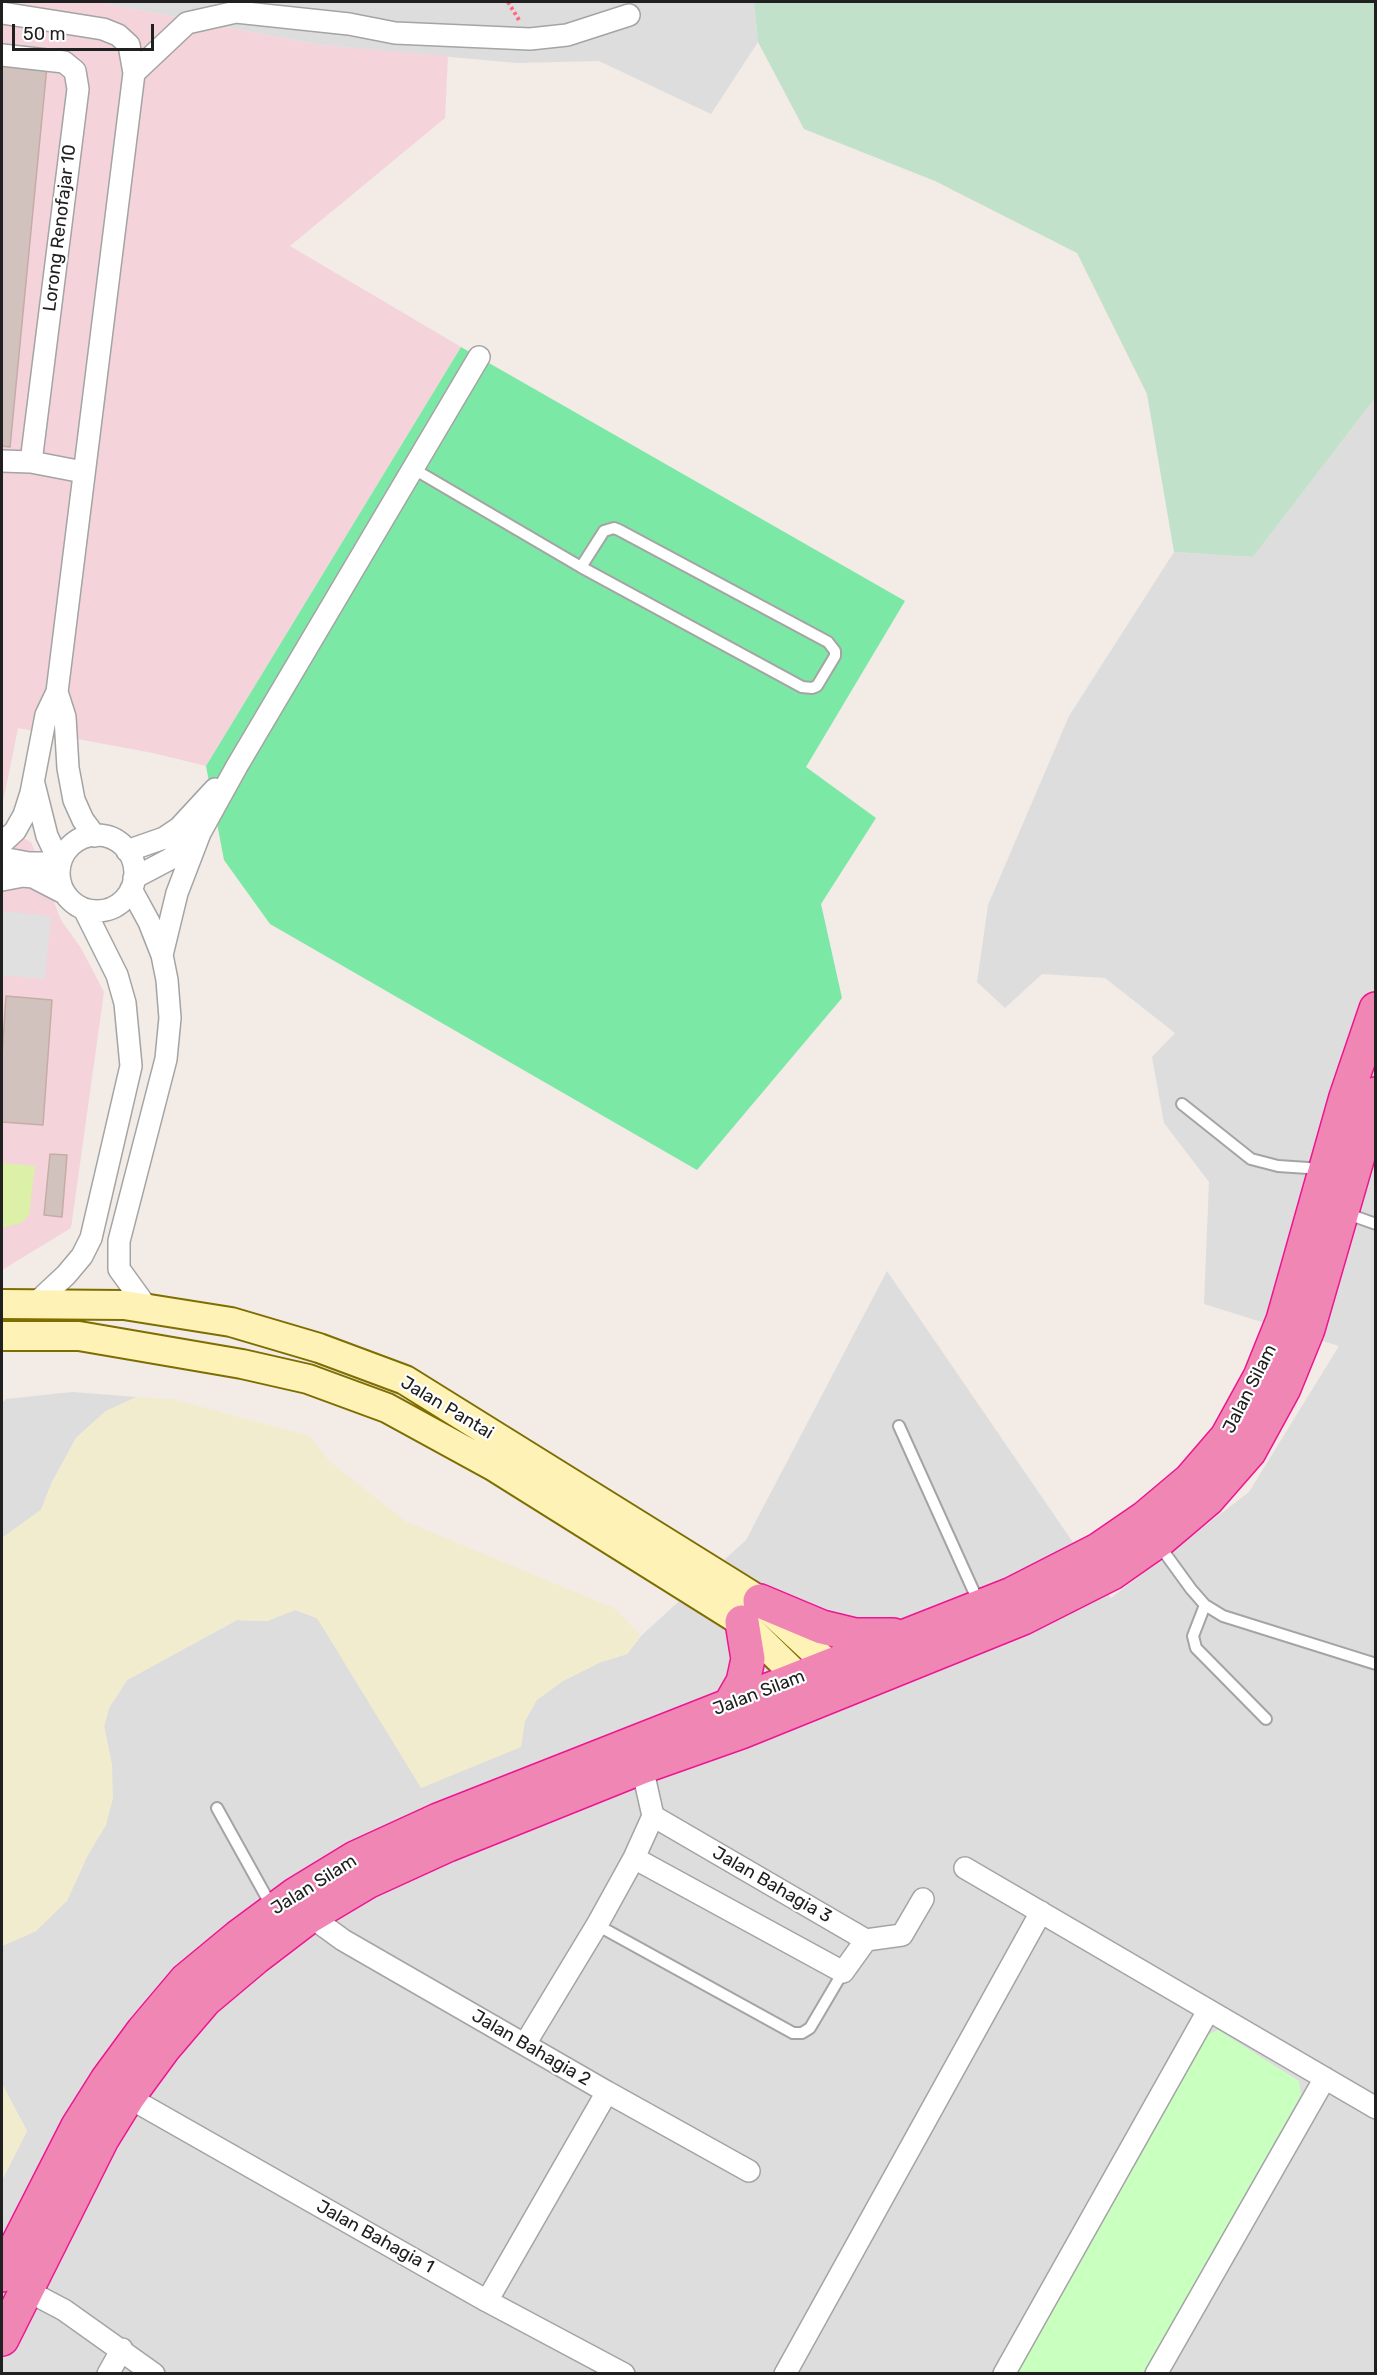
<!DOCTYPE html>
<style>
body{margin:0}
#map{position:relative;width:1377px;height:2375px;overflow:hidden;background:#f2ebe6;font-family:Rubik,sans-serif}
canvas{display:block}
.frame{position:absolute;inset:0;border:3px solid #202020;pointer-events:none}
.scale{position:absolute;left:12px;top:24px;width:142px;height:27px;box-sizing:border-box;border:3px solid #202020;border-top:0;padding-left:8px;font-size:18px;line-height:21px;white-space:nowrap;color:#202020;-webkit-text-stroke:4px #fff;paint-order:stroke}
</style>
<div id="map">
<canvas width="1377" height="2375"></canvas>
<div class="frame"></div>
<div class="scale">50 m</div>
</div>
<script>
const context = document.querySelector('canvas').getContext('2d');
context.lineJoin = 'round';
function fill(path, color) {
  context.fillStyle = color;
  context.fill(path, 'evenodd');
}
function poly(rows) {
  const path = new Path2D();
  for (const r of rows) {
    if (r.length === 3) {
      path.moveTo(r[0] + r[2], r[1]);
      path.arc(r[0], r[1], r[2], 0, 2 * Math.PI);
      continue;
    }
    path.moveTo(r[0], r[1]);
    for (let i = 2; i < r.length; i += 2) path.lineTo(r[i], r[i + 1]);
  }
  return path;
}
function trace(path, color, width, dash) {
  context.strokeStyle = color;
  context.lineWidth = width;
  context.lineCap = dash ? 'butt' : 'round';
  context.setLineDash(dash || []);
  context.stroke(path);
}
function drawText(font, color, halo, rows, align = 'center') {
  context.font = font + ' Rubik,sans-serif';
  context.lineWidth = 4.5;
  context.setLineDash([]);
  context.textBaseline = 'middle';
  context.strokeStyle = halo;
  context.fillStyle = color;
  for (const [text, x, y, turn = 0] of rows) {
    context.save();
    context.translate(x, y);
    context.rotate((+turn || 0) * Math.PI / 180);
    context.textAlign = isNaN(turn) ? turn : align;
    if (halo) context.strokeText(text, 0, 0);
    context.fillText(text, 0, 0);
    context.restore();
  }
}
fill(poly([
 [97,2,754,2,758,42,711,114,599,61,517,63,319,45],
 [1375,398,1375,2373,2,2373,2,2180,27,2131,2,2084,2,1946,36,1931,106,1825,112,1766,104,1726,109,1708,127,1680,237,1620,267,1621,295,1610,317,1618,338,1649,525,1721,536,1700,563,1681,601,1662,627,1654,641,1636,746,1540,887,1271,1111,1598,1249,1492,1339,1346,1204,1304,1209,1182,1164,1123,1152,1057,1175,1033,1105,978,1042,974,1005,1008,977,982,988,905,1069,716,1174,552,1253,557],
 [72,1392,137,1397,106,1411,76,1438,52,1482,41,1510,2,1538,2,1403,6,1399]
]), '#dedddd');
fill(poly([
 [2,2,97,2,319,45,448,56,445,118,290,246,461,347,206,766,153,753,18,728,2,807],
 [2,828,31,842,61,920,81,948,104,992,71,1228,2,1270]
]), '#f4d3da');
fill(poly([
 [137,1397,172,1399,310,1436,329,1461,405,1521,616,1609,641,1636,627,1654,601,1662,563,1681,537,1700,525,1721,521,1747,421,1788,317,1618,295,1610,267,1621,236,1620,127,1680,109,1708,104,1726,112,1766,113,1798,106,1825,88,1855,67,1901,36,1931,2,1946,2,1538,41,1510,52,1483,76,1438,106,1411],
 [2,2084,27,2131,2,2180]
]), '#f2eccf');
fill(poly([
 [2,1163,35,1166,29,1215,21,1223,2,1228]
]), '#dcf0a7');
fill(poly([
 [754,2,1375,2,1375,398,1253,557,1174,552,1147,394,1077,253,935,181,804,129,758,42]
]), '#c1e1cb');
fill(poly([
 [1218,2030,1299,2081,1301,2095,1144,2373,1015,2374,1205,2036]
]), '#c9ffbf');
fill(poly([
 [461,347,905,601,806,767,876,818,821,904,842,998,697,1170,270,924,224,860,206,766]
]), '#7ce8a5');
fill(poly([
 [2,911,51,916,45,979,2,975]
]), '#e0e0e0');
const building = poly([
 [2,61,47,66,10,447,2,446,2,61],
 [6,996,52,1000,43,1125,2,1122,2,1057,6,996],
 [50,1154,67,1155,62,1217,44,1215,50,1154]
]);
fill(building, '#d2c2be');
trace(building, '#c5aca6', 1.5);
const lane = poly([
 [412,468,581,567,802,687,812,688,817,686,835,656,835,651,828,642,619,530,614,528,604,531,581,567],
 [1182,1104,1251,1159,1278,1166,1323,1169],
 [1345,1213,1376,1224],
 [899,1426,979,1603],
 [1159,1545,1191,1589,1205,1605,1223,1616,1376,1664],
 [1205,1605,1193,1636,1196,1648,1266,1719],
 [217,1808,272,1907],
 [597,1925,793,2033,802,2033,810,2028,843,1972]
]);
const street = poly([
 [2,13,103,29,118,35,129,45,134,73,57,692,46,715,31,793,24,815,15,831,2,843],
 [2,55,64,62,75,71,78,89,31,462],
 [134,73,187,23,236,12,349,24,395,33,530,39,567,35,629,15],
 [2,461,31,462,83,472],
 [57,692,65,717,68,768,74,800,83,820,95,836],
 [34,784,47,836,60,863],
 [97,873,38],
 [127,851,164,838,179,828,215,789],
 [2,858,29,863,60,863],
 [134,878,170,859,197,835],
 [2,880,23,876,33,877,64,893],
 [131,889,149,922,162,955,167,980,170,1018,166,1059,119,1241,119,1269,148,1309],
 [162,955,177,893,200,833,237,766,479,357],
 [35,1304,66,1275,82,1256,91,1238,131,1066,125,1003,117,975,84,909],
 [642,1767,653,1816,866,1940,902,1935,923,1899],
 [634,1858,843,1972,866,1940],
 [965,1868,1376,2108],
 [310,1916,343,1940,607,2092,487,2301],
 [525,2044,597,1925,634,1858,653,1816],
 [607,2092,749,2171],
 [128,2097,487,2301,624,2374],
 [26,2290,64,2310,154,2374],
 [108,2374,122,2349],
 [785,2374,1041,1912],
 [1004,2374,1208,2011],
 [1156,2374,1325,2078]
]);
const secondary = poly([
 [2,1304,124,1305,231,1322,319,1348,405,1380,760,1601,830,1666,840,1684],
 [2,1336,79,1336,242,1364,308,1379,387,1408,493,1466,742,1622,799,1678,810,1697]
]);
const highway = poly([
 [760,1601,822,1627,855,1635,893,1635],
 [731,1703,743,1682,748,1659,742,1622],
 [2,2275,78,2126,107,2080,143,2031,186,1980,238,1937,296,1894,355,1858,438,1820,1012,1594,1098,1550,1146,1517,1190,1480,1227,1437,1260,1377,1283,1320,1346,1097,1376,1009],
 [2,2339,102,2139,128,2097,164,2048,205,2000,255,1958,310,1916,367,1882,448,1845,642,1767,741,1732,1023,1618,1112,1573,1162,1538,1208,1499,1249,1452,1284,1388,1308,1329,1376,1094]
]);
trace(lane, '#a4a4a4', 14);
trace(street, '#a4a4a4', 24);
trace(secondary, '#7e6e00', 32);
trace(highway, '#ee1592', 36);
trace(poly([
 [508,2,519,20]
]), '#ff697d', 4, [3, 3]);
trace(lane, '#fff', 10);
trace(street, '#fff', 21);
trace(secondary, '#fff2b6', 28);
trace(highway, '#f086b3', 33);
drawText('18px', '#202020', '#fff', [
 ["Lorong Renofajar 10",60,228,-83],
 ["Jalan Silam",1250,1389,-63],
 ["Jalan Pantai",447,1408,31],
 ["Jalan Silam",759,1693,-21],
 ["Jalan Silam",314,1885,-32],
 ["Jalan Bahagia 3",772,1885,30],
 ["Jalan Bahagia 2",531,2048,30],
 ["Jalan Bahagia 1",375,2237,29]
]);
</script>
